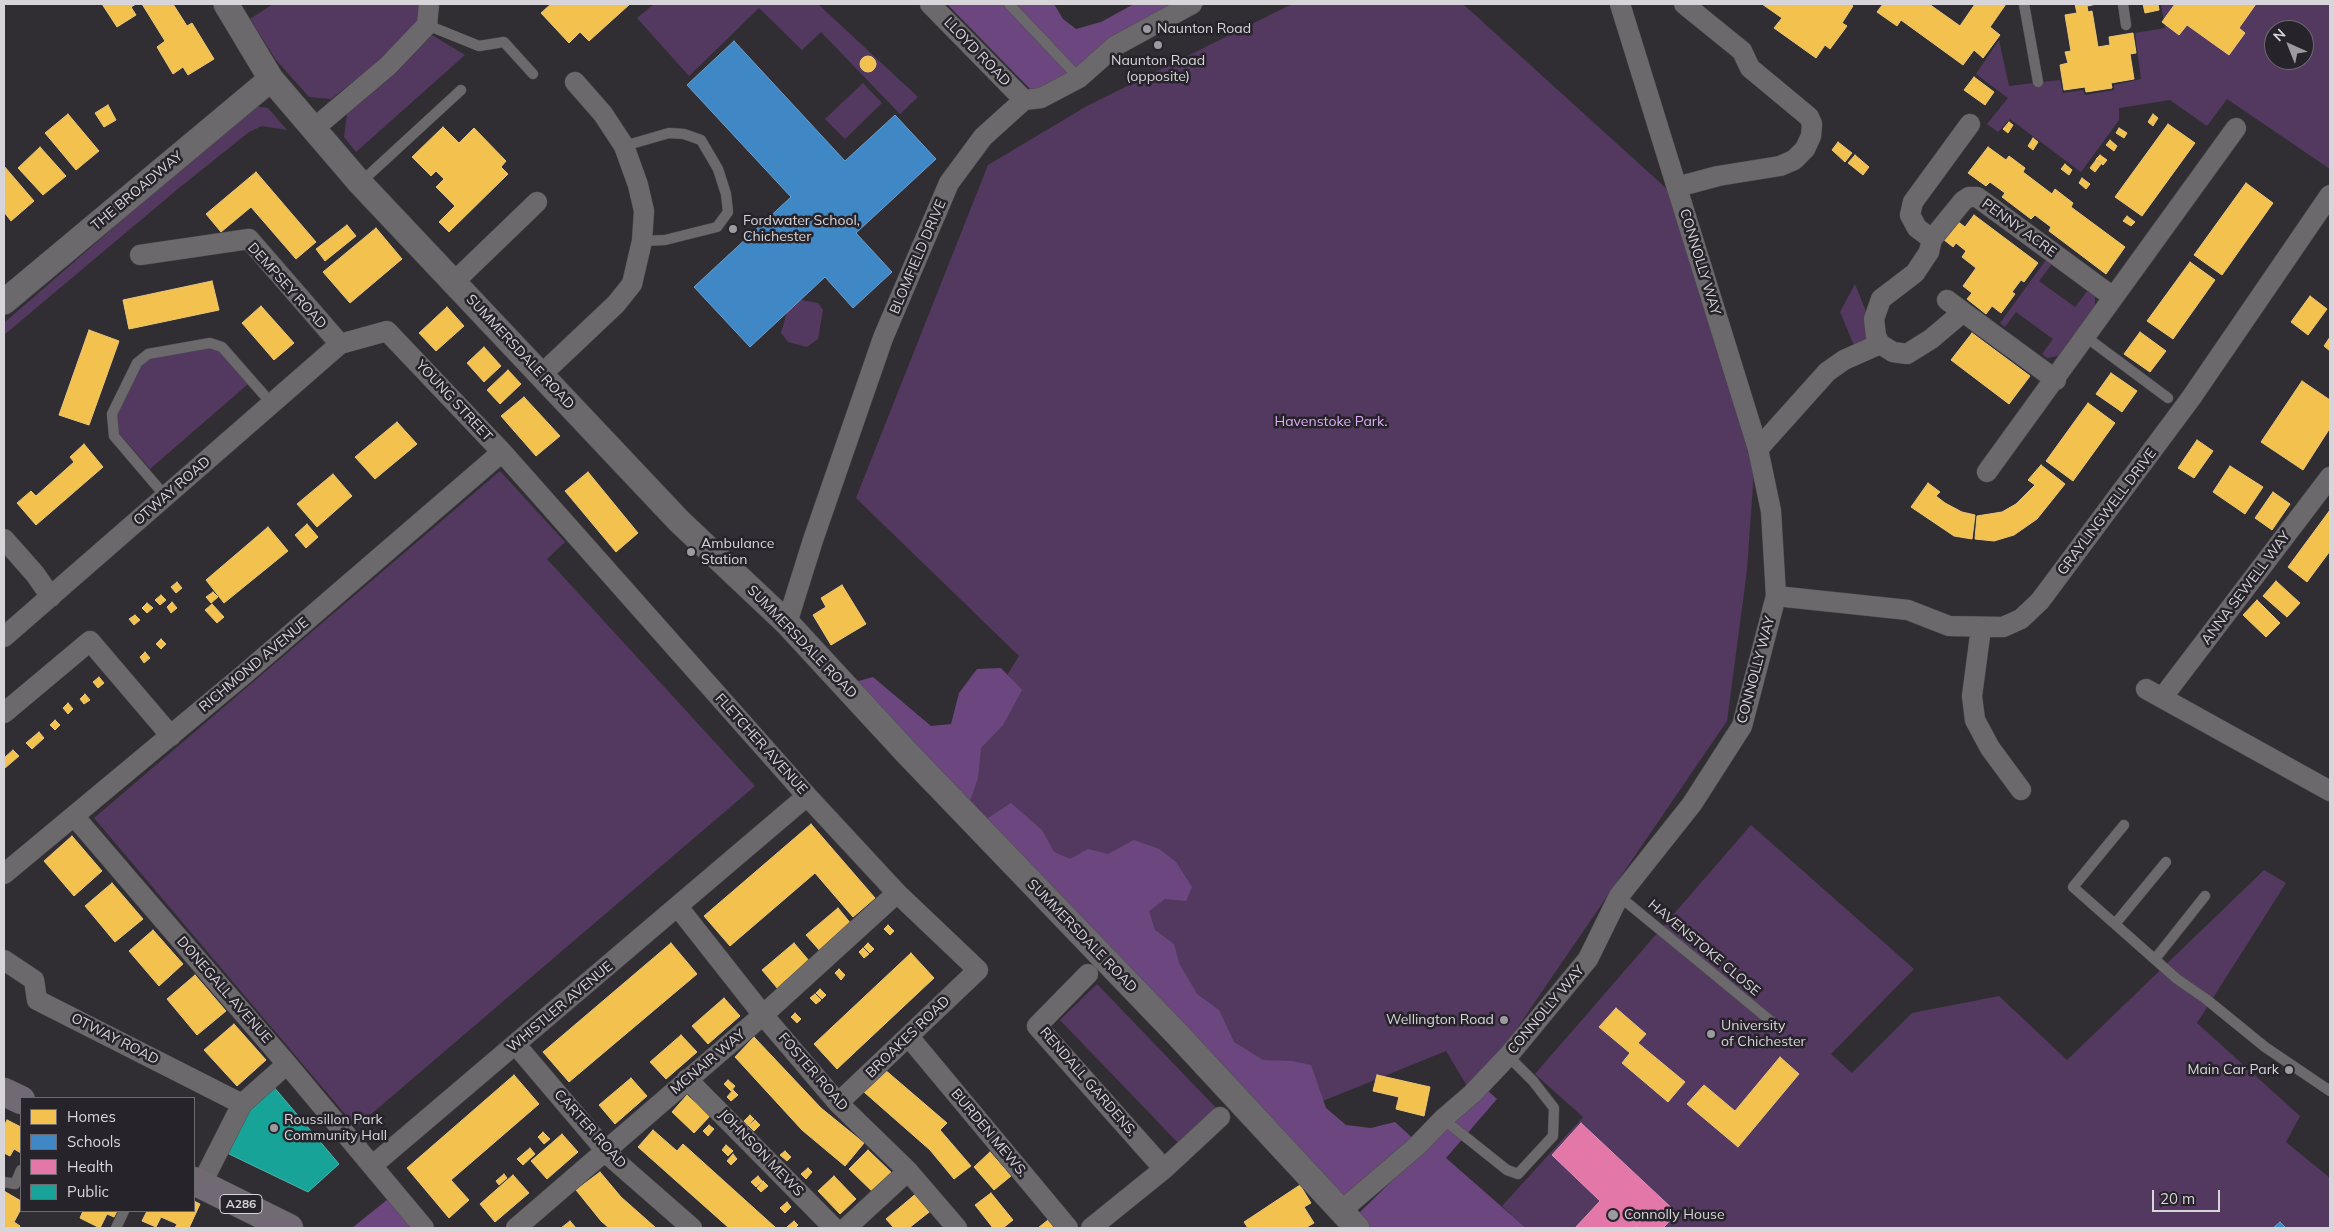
<!DOCTYPE html>
<style>
body{margin:0}
#map{position:relative;width:2334px;height:1232px;overflow:hidden;background:#312e33;font-family:Mulish,sans-serif}
canvas{display:block}
.frame{position:absolute;inset:0;border:5px solid #d8d5da;pointer-events:none}
.legend{position:absolute;left:20px;top:1097px;width:175px;height:115px;box-sizing:border-box;background:#27232a;border:1px solid #6e6a70;margin:0;padding:6px 9px;list-style:none;font-size:15px;color:#d8d5da}
.legend li{display:flex;align-items:center;gap:10px;height:25px}
.legend b{width:25px;border:1px solid #6e6a70}
.north{position:absolute;left:2264px;top:20px;width:50px;height:50px;box-sizing:border-box;background:#27232a;border:1px solid #6e6a70;border-radius:50%;rotate:316deg;font-size:14px;font-weight:700;line-height:20px;text-align:center;color:#d8d5da}
.north::after{content:'';display:block;margin:auto;width:18px;height:22px;background:#9e9ba0;clip-path:polygon(50% 0,100% 100%,50% 72%,0 100%)}
.scale{position:absolute;left:2152px;top:1190px;width:68px;height:22px;box-sizing:border-box;border:2px solid #d8d5da;border-top:0;padding-left:6px;font-size:15px;line-height:18px;white-space:nowrap;color:#d8d5da;-webkit-text-stroke:4px #27232a;paint-order:stroke}
</style>
<div id="map">
<canvas width="2334" height="1232"></canvas>
<div class="frame"></div>
<ul class="legend">
<li><b style="height:14px;background:#f2c14e"></b>Homes</li>
<li><b style="height:14px;background:#3f88c5"></b>Schools</li>
<li><b style="height:14px;background:#e377a8"></b>Health</li>
<li><b style="height:14px;background:#17a398"></b>Public</li>
</ul>
<div class="north">N</div>
<div class="scale">20 m</div>
</div>
<script>
const context = document.querySelector('canvas').getContext('2d');
context.lineJoin = 'round';
function fill(path, color) {
  context.fillStyle = color;
  context.fill(path, 'evenodd');
}
function poly(rows) {
  const path = new Path2D();
  for (const r of rows) {
    if (r.length === 3) {
      path.moveTo(r[0] + r[2], r[1]);
      path.arc(r[0], r[1], r[2], 0, 2 * Math.PI);
      continue;
    }
    path.moveTo(r[0], r[1]);
    for (let i = 2; i < r.length; i += 2) path.lineTo(r[i], r[i + 1]);
  }
  return path;
}
function trace(path, color, width, dash) {
  context.strokeStyle = color;
  context.lineWidth = width;
  context.lineCap = dash ? 'butt' : 'round';
  context.setLineDash(dash || []);
  context.stroke(path);
}
function drawText(font, color, halo, rows, align = 'center') {
  context.font = font + ' Mulish,sans-serif';
  context.lineWidth = 5;
  context.setLineDash([]);
  context.textBaseline = 'middle';
  context.strokeStyle = halo;
  context.fillStyle = color;
  for (const [text, x, y, turn = 0] of rows) {
    context.save();
    context.translate(x, y);
    context.rotate((+turn || 0) * Math.PI / 180);
    context.textAlign = isNaN(turn) ? turn : align;
    if (halo) context.strokeText(text, 0, 0);
    context.fillText(text, 0, 0);
    context.restore();
  }
}
fill(poly([
 [273,4,419,4,417,23,381,60,331,99,309,97,276,60,250,19],
 [654,4,818,4,918,97,900,114,821,32,802,50,759,8,689,76,637,18],
 [1292,4,1463,4,1667,189,1754,471,1747,570,1727,721,1472,1094,1446,1051,1271,1122,942,780,1019,656,856,498,988,165,1087,106],
 [2161,4,2330,4,2330,169,2227,99,2207,126,2170,100,2119,108,2119,120,2081,172,2010,119,1998,132,1987,124,2008,98,1976,74,1999,40,2009,86,2060,80,2063,93,2083,90,2085,95,2114,90,2114,85,2141,79,2135,33,2165,28],
 [2274,30,2304,30,2304,60,2274,60],
 [432,35,465,55,356,152,344,137,347,114,395,74],
 [863,83,882,103,845,139,825,119],
 [253,106,268,108,287,130,262,126,249,132,179,188,4,335,4,323],
 [2046,260,2052,264,2039,281,2075,307,2088,290,2095,295,2095,305,2058,356,2047,358,2042,354,2053,339,2016,312,2005,327,2000,323],
 [1855,284,1869,319,1869,345,1856,350,1840,312],
 [796,299,818,303,823,310,818,339,807,347,788,342,781,333,789,305],
 [208,347,220,351,248,384,150,469,118,432,117,415,140,366,151,358],
 [500,471,565,542,547,559,755,786,356,1127,94,818],
 [1751,825,1914,969,1831,1054,1852,1073,1912,1013,1999,996,2067,1060,2264,870,2286,883,2197,1023,2300,1116,2286,1142,2330,1178,2330,1228,1526,1228,1502,1206,1583,1117,1535,1074],
 [1097,984,1219,1111,1181,1146,1060,1020]
]), '#533960');
fill(poly([
 [947,4,1054,4,1063,19,1076,29,1101,22,1134,4,1206,4,1034,93],
 [1001,668,1022,690,1003,725,981,748,978,778,968,807,855,682,873,677,931,726,951,724,959,693,977,669],
 [1011,803,1042,830,1054,852,1070,859,1088,849,1108,854,1134,840,1159,849,1176,862,1192,887,1186,901,1165,899,1149,911,1155,930,1174,944,1179,963,1197,994,1219,1010,1234,1042,1263,1060,1292,1061,1311,1065,1326,1108,1346,1125,1371,1128,1395,1122,1419,1144,1352,1206,982,822],
 [1486,1089,1497,1099,1446,1158,1526,1228,1371,1228,1358,1214],
 [393,1195,420,1228,352,1228]
]), '#6c477f');
const homes = poly([
 [102,4,136,4,131,7,136,15,117,27,102,4],
 [142,4,173,4,187,26,192,23,214,59,188,75,183,67,173,74,157,47,165,41,142,4],
 [551,4,630,4,589,41,580,32,569,43,541,13,551,4],
 [1762,4,1850,4,1853,6,1842,23,1847,26,1830,49,1825,45,1816,58,1774,28,1782,18,1762,4],
 [1883,4,1929,4,1960,26,1975,4,2006,4,1990,27,2000,35,1983,58,1974,50,1963,65,1901,20,1897,26,1877,12,1883,4],
 [2068,4,2097,4,2087,6,2088,12,2092,11,2098,47,2110,45,2109,37,2133,33,2136,53,2130,54,2134,79,2111,83,2112,88,2086,92,2085,87,2064,90,2060,65,2068,63,2065,52,2071,51,2065,15,2077,13,2075,4,2068,4],
 [2143,4,2158,4,2159,10,2145,13,2143,4],
 [2175,4,2208,4,2210,6,2212,4,2256,4,2239,28,2245,33,2229,55,2187,25,2179,35,2162,22,2175,4],
 [868,64,8],
 [1974,77,1994,92,1985,105,1964,90,1974,77],
 [108,105,116,120,104,127,95,113,108,105],
 [68,114,99,151,76,170,45,133,68,114],
 [2153,114,2158,118,2153,126,2148,122,2153,114],
 [2009,122,2013,125,2008,133,2003,129,2009,122],
 [2168,124,2195,143,2142,216,2115,197,2168,124],
 [443,127,459,143,474,128,506,161,501,167,508,174,449,232,439,222,455,206,436,187,444,179,436,171,431,176,412,157,443,127],
 [2119,128,2127,133,2124,138,2116,133,2119,128],
 [2033,138,2038,142,2033,150,2028,146,2033,138],
 [2110,140,2117,146,2114,151,2106,145,2110,140],
 [1838,142,1852,153,1845,162,1832,150,1838,142],
 [40,147,66,176,43,195,18,168,40,147],
 [1988,147,2006,160,2009,156,2025,168,2023,172,2052,194,2055,189,2073,203,2071,207,2125,247,2106,274,2049,231,2051,227,2035,215,2031,219,2002,197,2005,193,1990,182,1986,186,1968,173,1988,147],
 [1855,155,1869,167,1863,175,1848,163,1855,155],
 [2100,155,2107,160,2103,165,2096,159,2100,155],
 [2096,160,2101,164,2095,172,2090,168,2096,160],
 [2065,164,2072,170,2069,175,2061,169,2065,164],
 [4,166,34,201,11,221,4,212,4,166],
 [256,172,316,242,296,259,251,207,221,232,206,214,256,172],
 [2082,178,2090,184,2086,189,2079,183,2082,178],
 [2246,183,2273,203,2222,275,2194,255,2246,183],
 [1974,215,2038,263,2024,282,2021,280,2012,292,2015,294,2001,313,1992,306,1986,314,1967,299,1972,293,1963,286,1976,268,1962,257,1966,251,1956,243,1953,247,1943,239,1957,221,1965,227,1974,215],
 [2127,216,2135,222,2131,226,2123,221,2127,216],
 [347,225,356,236,325,261,316,249,347,225],
 [376,228,402,259,350,303,323,272,376,228],
 [2190,262,2215,280,2173,339,2147,321,2190,262],
 [212,281,219,310,129,329,123,300,212,281],
 [2310,296,2327,309,2308,335,2291,322,2310,296],
 [261,306,294,343,274,360,242,323,261,306],
 [447,307,464,326,436,351,419,333,447,307],
 [89,330,119,341,89,425,59,415,89,330],
 [2140,332,2166,351,2150,372,2124,354,2140,332],
 [1972,333,2030,376,2009,404,1951,360,1972,333],
 [2330,337,2330,351,2324,346,2330,337],
 [484,347,501,366,484,382,467,363,484,347],
 [508,370,521,384,500,404,487,390,508,370],
 [2111,373,2137,391,2122,412,2096,394,2111,373],
 [2302,381,2330,400,2330,428,2303,470,2261,442,2302,381],
 [524,397,560,436,536,456,501,416,524,397],
 [2088,403,2115,423,2073,481,2046,461,2088,403],
 [397,422,417,444,375,479,355,457,397,422],
 [2197,440,2213,451,2194,478,2178,468,2197,440],
 [84,444,103,467,36,525,17,503,31,491,36,496,74,462,70,457,84,444],
 [2041,465,2065,484,2037,519,2014,535,1994,541,1975,539,1977,516,2002,512,2016,504,2035,485,2028,480,2041,465],
 [2230,466,2263,487,2245,514,2213,492,2230,466],
 [588,472,638,533,616,552,565,491,588,472],
 [333,474,352,496,317,527,297,504,333,474],
 [1928,483,1940,492,1936,496,1945,503,1962,512,1975,515,1972,539,1954,536,1911,507,1928,483],
 [2273,492,2290,504,2272,530,2255,518,2273,492],
 [2330,510,2330,551,2307,582,2288,567,2330,510],
 [307,524,318,537,306,548,295,535,307,524],
 [268,527,288,551,224,603,206,580,268,527],
 [2276,581,2300,603,2287,617,2263,596,2276,581],
 [177,582,182,588,176,593,171,587,177,582],
 [842,585,866,624,831,645,813,615,826,607,821,598,842,585],
 [213,592,218,597,211,603,206,597,213,592],
 [161,595,166,600,160,605,155,600,161,595],
 [2257,600,2280,623,2266,637,2243,615,2257,600],
 [172,602,177,608,171,613,167,607,172,602],
 [147,603,153,608,147,613,142,608,147,603],
 [212,604,224,617,217,623,205,610,212,604],
 [135,615,140,620,134,625,129,619,135,615],
 [161,639,166,644,161,649,156,644,161,639],
 [145,652,150,658,144,663,140,657,145,652],
 [99,677,104,683,98,688,93,682,99,677],
 [85,694,90,700,84,704,80,699,85,694],
 [68,703,73,709,68,714,63,708,68,703],
 [55,720,60,725,55,730,50,725,55,720],
 [39,732,44,738,32,749,26,743,39,732],
 [13,750,19,756,5,768,4,758,13,750],
 [811,824,875,898,853,917,815,873,730,946,704,916,811,824],
 [72,836,102,871,74,896,44,861,72,836],
 [112,883,143,919,115,942,85,906,112,883],
 [838,908,852,925,821,952,806,935,838,908],
 [888,925,894,931,890,935,884,929,888,925],
 [153,930,183,964,159,986,129,951,153,930],
 [671,943,697,974,569,1082,543,1052,671,943],
 [794,943,810,962,778,989,762,970,794,943],
 [868,943,874,949,870,953,864,947,868,943],
 [863,948,869,954,864,958,859,952,863,948],
 [911,953,934,978,837,1069,814,1044,911,953],
 [839,969,845,975,841,980,835,973,839,969],
 [195,975,226,1011,197,1035,167,999,195,975],
 [820,989,826,995,822,999,816,993,820,989],
 [815,994,821,1000,816,1004,810,998,815,994],
 [724,998,740,1016,708,1044,692,1026,724,998],
 [1616,1008,1646,1034,1638,1043,1685,1082,1668,1102,1622,1063,1630,1053,1599,1027,1616,1008],
 [795,1013,801,1019,797,1023,791,1017,795,1013],
 [234,1024,266,1060,237,1086,204,1050,234,1024],
 [681,1035,697,1052,666,1079,650,1062,681,1035],
 [754,1037,821,1108,864,1143,845,1166,802,1130,735,1057,754,1037],
 [1780,1057,1799,1074,1738,1147,1687,1104,1704,1085,1735,1111,1780,1057],
 [884,1069,947,1123,940,1130,971,1166,954,1179,930,1150,864,1092,884,1069],
 [514,1075,539,1104,451,1180,469,1200,449,1218,407,1168,514,1075],
 [1377,1075,1430,1087,1424,1116,1396,1109,1399,1097,1373,1091,1377,1075],
 [631,1078,647,1096,615,1124,599,1105,631,1078],
 [728,1080,735,1086,731,1091,724,1084,728,1080],
 [733,1090,738,1095,731,1101,727,1097,733,1090],
 [687,1095,710,1116,694,1133,672,1112,687,1095],
 [750,1115,754,1119,748,1126,744,1121,750,1115],
 [7,1120,21,1127,21,1153,14,1149,10,1156,4,1153,4,1126,7,1120],
 [755,1120,760,1125,754,1131,749,1126,755,1120],
 [709,1125,714,1129,708,1136,703,1131,709,1125],
 [653,1130,677,1151,683,1144,776,1228,729,1228,638,1147,653,1130],
 [543,1132,550,1139,544,1144,538,1137,543,1132],
 [562,1134,578,1152,547,1179,531,1161,562,1134],
 [726,1145,733,1151,728,1156,722,1150,726,1145],
 [530,1148,535,1154,523,1165,517,1159,530,1148],
 [868,1150,895,1176,876,1195,849,1169,868,1150],
 [785,1151,791,1157,787,1161,780,1155,785,1151],
 [990,1152,1011,1176,994,1190,974,1167,990,1152],
 [733,1154,737,1159,731,1165,727,1161,733,1154],
 [808,1168,812,1172,806,1179,801,1174,808,1168],
 [600,1172,621,1197,656,1228,609,1228,601,1221,576,1190,600,1172],
 [504,1174,507,1178,499,1185,496,1181,504,1174],
 [513,1175,529,1193,495,1222,480,1204,513,1175],
 [758,1176,762,1181,756,1187,751,1182,758,1176],
 [834,1176,856,1199,840,1214,818,1191,834,1176],
 [763,1181,768,1186,761,1192,757,1188,763,1181],
 [1300,1185,1311,1203,1304,1207,1314,1223,1305,1228,1248,1228,1244,1222,1300,1185],
 [4,1191,21,1201,21,1209,14,1222,20,1226,19,1228,4,1228,4,1191],
 [918,1192,933,1209,909,1228,894,1228,886,1219,918,1192],
 [991,1193,1013,1220,1003,1228,993,1228,975,1205,991,1193],
 [194,1201,200,1204,189,1228,175,1228,177,1224,161,1217,156,1227,142,1221,147,1211,194,1211,194,1201],
 [787,1202,791,1207,785,1213,780,1208,787,1202],
 [83,1211,117,1211,114,1217,107,1214,100,1228,80,1218,83,1211],
 [1048,1220,1055,1228,1038,1228,1048,1220],
 [570,1221,576,1228,561,1228,570,1221],
 [794,1221,798,1225,795,1228,788,1228,787,1227,794,1221]
]);
fill(homes, '#f2c14e');
trace(homes, '#eac778', 1);
const schools = poly([
 [734,41,845,161,895,115,936,159,856,233,892,272,853,308,825,277,750,347,694,287,791,197,687,85,734,41],
 [2280,1222,2286,1228,2273,1228,2280,1222]
]);
fill(schools, '#3f88c5');
trace(schools, '#6d9fcb', 1);
const health = poly([
 [1581,1123,1677,1213,1663,1228,1640,1228,1637,1226,1635,1228,1575,1228,1600,1201,1552,1155,1581,1123]
]);
fill(health, '#e377a8');
trace(health, '#e093b7', 1);
const public = poly([
 [273,1086,339,1164,308,1192,227,1153,253,1102,273,1086]
]);
fill(public, '#17a398');
trace(public, '#51b2ac', 1);
const service = poly([
 [1009,4,1079,78],
 [2024,4,2038,82],
 [2123,4,2126,25],
 [427,25,479,46,504,42,533,74],
 [624,146,669,133,684,134,701,140,718,169,726,194,728,212,717,227,665,240,642,241],
 [360,183,461,90],
 [2086,337,2168,398],
 [166,497,114,436,112,414,137,363,148,354,210,343,222,347,272,404],
 [2124,825,2073,887,2177,979,2206,999,2265,1047,2330,1091],
 [1619,896,1772,1022],
 [2115,924,2166,862],
 [2155,959,2205,896],
 [1443,1119,1507,1170,1518,1174,1553,1136,1554,1108,1533,1081,1508,1056],
 [4,1182,15,1184,21,1170],
 [116,1228,124,1211]
]);
const minor = poly([
 [930,4,1024,100],
 [312,130,388,66,427,25,429,4],
 [1677,187,1718,176,1780,166,1794,160,1805,149,1811,136,1812,124,1809,117,1750,68,1742,51,1684,4],
 [1932,239,1963,201,1969,197,1977,197,2113,297],
 [140,255,249,239,340,344],
 [454,282,537,202],
 [1947,300,1963,312],
 [1880,344,1893,352,1907,354,1931,339,1963,312,2056,380],
 [542,374,616,304,632,284,642,241,644,211,638,185,624,146,603,114,575,82],
 [1758,449,1827,372,1844,360,1880,344,1876,336,1874,319,1881,299,1915,273,1929,252,1932,239,1917,228,1910,215,1913,202,1970,124],
 [1987,472,2236,128],
 [4,539,35,574,51,597],
 [1776,596,1908,610,1949,626,2003,627,2021,619,2040,601,2191,398,2330,195],
 [787,623,813,540,883,338,949,183,983,137,1024,100,1041,98,1079,78,1115,46,1192,4],
 [1981,628,1972,696,1975,720,1990,748,2021,790],
 [4,637,340,344,387,331,502,452,807,796,897,893,978,970,838,1103],
 [2146,689,2330,791],
 [2162,698,2330,477],
 [4,713,90,641,171,736],
 [74,816,287,1064,424,1228],
 [4,874,242,676,502,452],
 [678,907,763,1015,838,1103,908,1171,957,1228],
 [4,960,34,980,37,1000,242,1104],
 [1088,974,1037,1026,1164,1169],
 [909,1037,1068,1228],
 [516,1045,612,1158,692,1228],
 [687,1079,834,1228],
 [373,1165,807,796],
 [201,1185,242,1104,287,1064],
 [1342,1210,1417,1146,1443,1119,1472,1094,1508,1056,1588,959,1619,896,1692,804,1742,726,1776,596,1771,511,1758,449,1620,4],
 [516,1228,763,1015,897,893],
 [846,1228,908,1171],
 [1091,1228,1164,1169,1220,1117]
]);
const tertiary = poly([
 [226,4,271,79,360,183,679,521,787,623,907,753,1177,1034,1357,1228],
 [4,302,271,79]
]);
const primary = poly([
 [4,1092,21,1100],
 [194,1181,289,1228]
]);
trace(service, '#4e4c50', 11);
trace(minor, '#4e4c50', 21);
trace(tertiary, '#4e4c50', 26);
trace(primary, '#4e4c50', 29);
trace(service, '#6b696c', 10);
trace(minor, '#6b696c', 20);
trace(tertiary, '#6b696c', 25);
trace(primary, '#716a74', 28);
for (const [x, y, r, color] of [
 [1147,29,5,"#9e9ba0"],
 [1158,45,5,"#9e9ba0"],
 [733,229,5,"#9e9ba0"],
 [691,552,5,"#9e9ba0"],
 [1504,1020,5,"#9e9ba0"],
 [1711,1034,5,"#9e9ba0"],
 [2289,1070,5,"#9e9ba0"],
 [274,1128,5,"#9e9ba0"],
 [1613,1215,6,"#9e9ba0"]
]) {
  const dot = new Path2D();
  dot.arc(x, y, r, 0, 2 * Math.PI);
  context.fillStyle = color;
  context.fill(dot);
  trace(dot, '#27232a', 2);
}
for (const [x, y, w] of [
 [241,1204,42]
]) {
  const box = new Path2D();
  box.roundRect(x - w / 2, y - 9.5, w, 19, 4);
  context.fillStyle = '#27232a';
  context.fill(box);
  trace(box, '#d8d5da', 1);
}
drawText('bold 12px', '#d8d5da', null, [
 ["A286",241,1204]
]);
drawText('14px', '#d8d5da', '#27232a', [
 ["Naunton Road",1157,29],
 ["Naunton Road",1158,61,"center"],
 ["(opposite)",1158,77,"center"],
 ["Fordwater School,",743,221],
 ["Chichester",743,237],
 ["Ambulance",701,544],
 ["Station",701,560],
 ["Wellington Road",1494,1020,"right"],
 ["University",1721,1026],
 ["of Chichester",1721,1042],
 ["Main Car Park",2279,1070,"right"],
 ["Roussillon Park",284,1120],
 ["Community Hall",284,1136],
 ["Connolly House",1624,1215]
], 'left');
drawText('14px', '#d8d5da', '#27232a', [
 ["LLOYD ROAD",977,52,46],
 ["THE BROADWAY",137,191,-40],
 ["PENNY ACRE",2019,228,36],
 ["BLOMFIELD DRIVE",918,257,-67],
 ["CONNOLLY WAY",1700,262,73],
 ["DEMPSEY ROAD",287,286,48],
 ["SUMMERSDALE ROAD",520,352,47],
 ["YOUNG STREET",454,401,47],
 ["OTWAY ROAD",172,491,-41],
 ["GRAYLINGWELL DRIVE",2107,512,-53],
 ["ANNA SEWELL WAY",2246,588,-53],
 ["SUMMERSDALE ROAD",802,642,46],
 ["RICHMOND AVENUE",254,665,-40],
 ["CONNOLLY WAY",1756,670,-75],
 ["FLETCHER AVENUE",761,744,48],
 ["SUMMERSDALE ROAD",1082,936,46],
 ["HAVENSTOKE CLOSE",1704,948,40],
 ["DONEGALL AVENUE",224,990,49],
 ["WHISTLER AVENUE",560,1007,-40],
 ["CONNOLLY WAY",1546,1010,-50],
 ["BROAKES ROAD",908,1037,-44],
 ["OTWAY ROAD",115,1039,27],
 ["MCNAIR WAY",708,1062,-40],
 ["FOSTER ROAD",813,1072,49],
 ["RENDALL GARDENS.",1088,1082,49],
 ["CARTER ROAD",590,1129,48],
 ["BURDEN MEWS.",989,1133,50],
 ["JOHNSON MEWS",761,1153,46]
]);
drawText('14px', '#dcadf7', '#27232a', [
 ["Havenstoke Park.",1331,422]
]);
</script>
